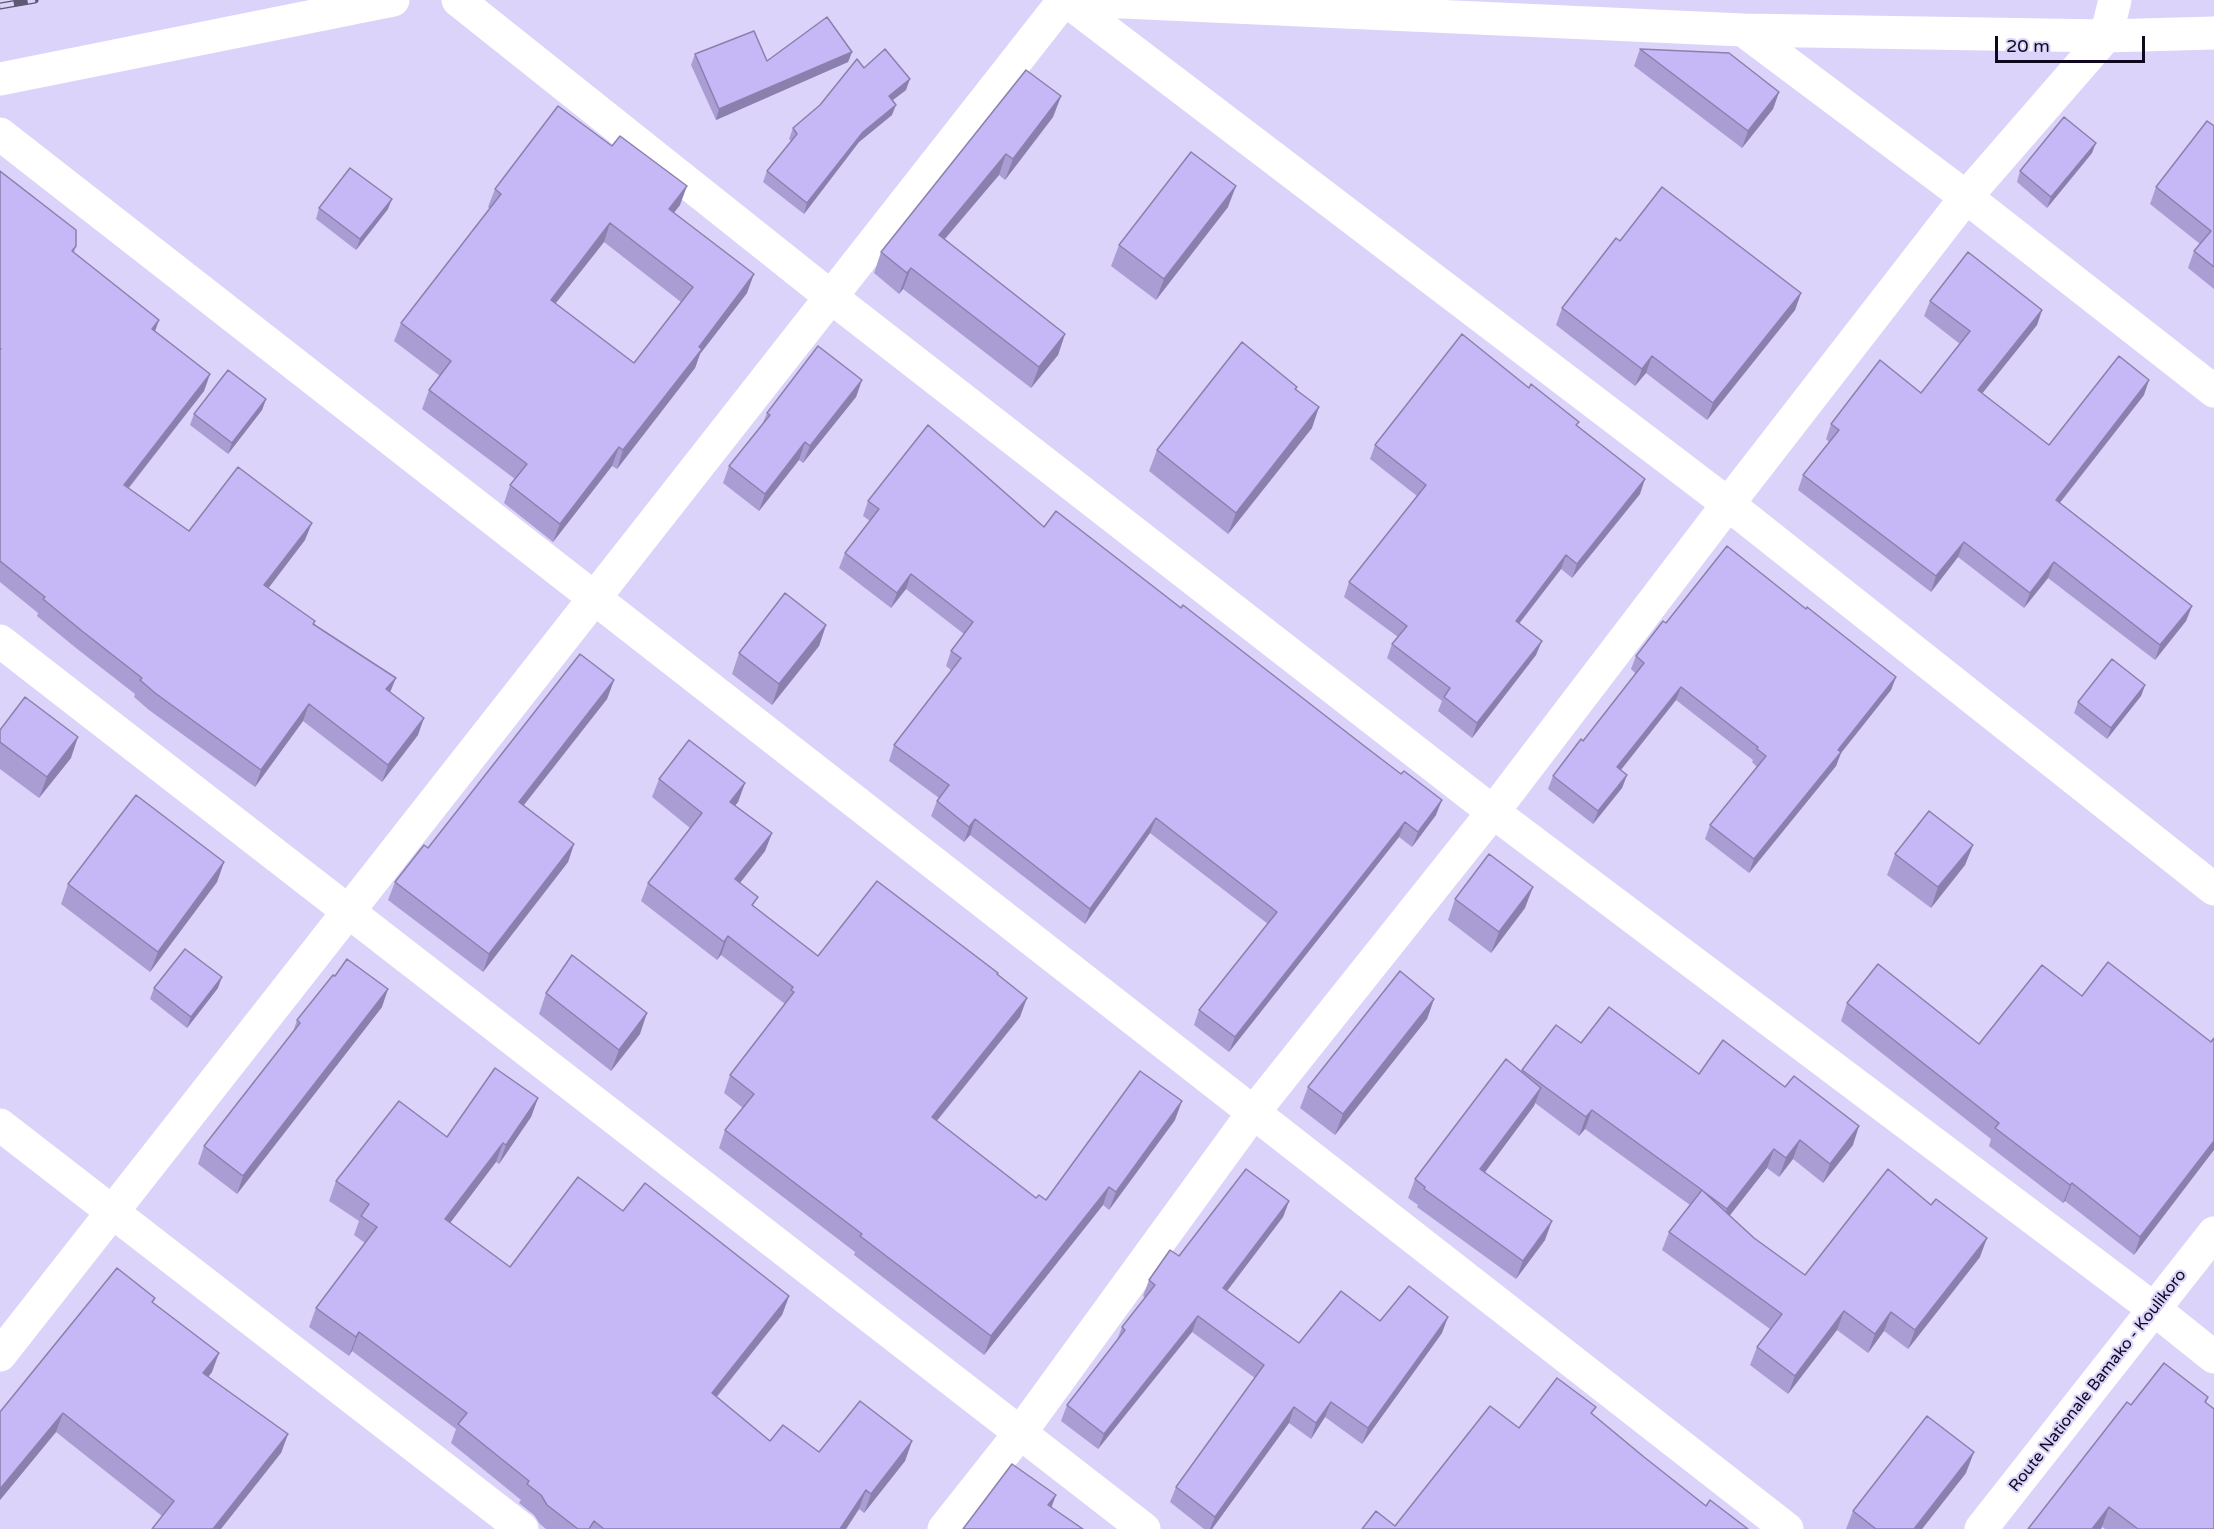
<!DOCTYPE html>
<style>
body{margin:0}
#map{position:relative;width:2214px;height:1529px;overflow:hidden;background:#dbd3fa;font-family:"Varela Round",sans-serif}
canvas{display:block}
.scale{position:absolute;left:1995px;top:36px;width:150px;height:27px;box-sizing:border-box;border:3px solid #0f081e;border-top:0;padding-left:8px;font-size:18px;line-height:21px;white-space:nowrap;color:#0f081e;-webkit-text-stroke:4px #dbd3fa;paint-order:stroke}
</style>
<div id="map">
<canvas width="2214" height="1529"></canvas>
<div class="scale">20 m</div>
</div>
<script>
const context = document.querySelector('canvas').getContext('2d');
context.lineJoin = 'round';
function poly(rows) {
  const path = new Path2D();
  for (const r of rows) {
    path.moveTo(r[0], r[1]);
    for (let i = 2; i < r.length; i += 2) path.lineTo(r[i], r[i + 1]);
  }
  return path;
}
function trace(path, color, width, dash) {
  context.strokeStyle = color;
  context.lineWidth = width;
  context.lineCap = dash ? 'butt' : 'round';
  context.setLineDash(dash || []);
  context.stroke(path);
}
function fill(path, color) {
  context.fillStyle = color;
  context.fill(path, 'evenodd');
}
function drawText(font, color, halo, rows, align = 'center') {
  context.font = font + ' "Varela Round",sans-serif';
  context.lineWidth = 4.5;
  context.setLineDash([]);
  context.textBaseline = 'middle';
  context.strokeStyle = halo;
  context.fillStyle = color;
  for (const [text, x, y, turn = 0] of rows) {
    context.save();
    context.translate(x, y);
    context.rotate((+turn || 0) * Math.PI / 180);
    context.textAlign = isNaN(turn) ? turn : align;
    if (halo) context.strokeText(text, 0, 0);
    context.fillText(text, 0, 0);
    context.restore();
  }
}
trace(poly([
 [458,0,831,297,1493,812,2154,1309,2214,1357],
 [1066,0,1728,504,2214,889],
 [1079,0,1743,30,2106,36,2214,33],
 [1743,30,1966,197,2214,391],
 [0,79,393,0],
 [0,134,1787,1529],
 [0,641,1144,1529],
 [0,1125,522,1529],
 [0,1355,1064,0],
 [944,1529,1020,1433,1253,1113,1493,812,1728,504,1966,197,2106,36,2115,0],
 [1981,1529,2214,1233]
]), '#fff', 33);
const rail = poly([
 [0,6,35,0]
]);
trace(rail, '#5f5774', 7);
trace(rail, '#dbd3fa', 4.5, [14]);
fill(poly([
 [1640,49,1779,92,1773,109,1742,148,1634,66],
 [852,52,848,62,716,120,691,65,695,54,767,61],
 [864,68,906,90,893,100,892,115,859,142,804,214,763,182,767,171,791,141,789,139,793,128],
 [1061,96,1053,117,1005,180,999,175,945,239,1065,334,1058,355,1031,388,903,289,899,294,874,273,881,252],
 [2214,126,2214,289,2188,268,2194,251,2200,244,2150,204,2156,187],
 [2092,153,2047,208,2017,182,2020,171],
 [0,171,76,246,74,253,155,331,210,374,204,391,129,488,189,531,305,540,268,588,314,624,390,692,418,735,382,782,303,721,255,787,149,710,134,697,135,694,76,648,37,616,38,613,0,582],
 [495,189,680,205,674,213,747,293,700,354,695,368,617,469,612,466,553,542,504,503,510,485,515,479,422,409,429,390,440,376,394,341,401,323,490,209,488,207],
 [604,242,681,302,634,363,555,304],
 [1228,207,1156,300,1111,266,1119,245],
 [319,208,388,209,356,250,316,219],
 [1620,241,1801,293,1795,310,1707,420,1646,373,1635,386,1556,325,1562,308],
 [1930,301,2042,310,2037,325,1982,393,2049,445,2144,395,2060,503,2192,606,2186,621,2155,660,2048,578,2024,608,1958,557,1931,592,1798,490,1803,475,1829,442,1826,439,1831,424,1921,393,1960,344,1924,316],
 [862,380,856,397,803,463,799,460,759,511,723,483,729,466,762,425,767,413],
 [1297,387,1296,389,1312,428,1228,534,1149,471,1157,450],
 [1529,388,1577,426,1640,494,1572,578,1561,569,1519,624,1536,655,1472,738,1438,711,1442,701,1387,658,1392,644,1398,637,1344,597,1349,582,1417,496,1370,459,1375,445],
 [266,399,262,410,228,454,190,425,194,414],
 [868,501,1044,527,1436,815,1412,847,1399,837,1229,1052,1194,1025,1199,1010,1268,924,1150,833,1085,924,970,835,964,842,931,816,937,801,939,798,889,761,894,745,952,671,946,666,951,651,964,634,906,589,891,608,839,568,845,553,870,521,863,516],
 [1806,609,1896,677,1891,690,1841,753,1836,766,1749,873,1705,839,1710,825,1757,767,1752,762,1753,760,1676,700,1621,770,1627,775,1622,788,1593,824,1548,789,1553,776,1583,741,1636,674,1631,669,1636,656,1666,623],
 [826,625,819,646,772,705,732,674,739,653],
 [614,680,607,699,524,805,574,844,568,862,483,972,388,900,395,882,428,848],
 [2145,685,2141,696,2107,739,2074,713,2078,702],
 [0,730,71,758,39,798,0,769],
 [659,779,745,783,738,802,735,805,772,833,765,851,740,883,754,907,818,956,998,975,1020,1017,937,1121,1036,1198,1046,1200,1175,1120,1109,1210,1103,1205,984,1355,854,1255,855,1252,719,1148,725,1130,743,1108,724,1093,730,1075,785,1004,721,955,717,960,641,901,648,883,690,828,652,797],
 [1973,845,1965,865,1931,908,1887,875,1895,854],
 [224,862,217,882,150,972,61,904,68,884],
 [1455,899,1525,908,1491,953,1448,920],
 [154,988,218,988,187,1028,150,999],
 [546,993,640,1034,611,1071,539,1014],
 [2082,996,2211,1042,2214,1038,2134,1255,2065,1201,2063,1203,1989,1146,1991,1139,1841,1021,1847,1003,1979,1044],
 [1434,999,1427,1019,1335,1135,1300,1108,1308,1087],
 [382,1007,237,1194,198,1164,204,1146,293,1032,297,1020],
 [1581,1043,1699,1074,1853,1145,1823,1183,1793,1159,1779,1177,1767,1168,1729,1216,1754,1238,1805,1275,1980,1257,1908,1349,1884,1331,1868,1353,1837,1330,1788,1394,1750,1365,1757,1347,1770,1329,1662,1250,1669,1232,1690,1205,1585,1129,1579,1136,1535,1103,1485,1172,1545,1240,1516,1279,1417,1207,1418,1205,1408,1198,1415,1179,1521,1072,1522,1070],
 [538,1098,531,1117,499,1164,496,1162,450,1223,510,1267,623,1211,789,1296,782,1315,717,1397,770,1441,819,1452,912,1441,905,1461,864,1513,859,1509,846,1529,546,1529,540,1524,534,1515,519,1503,521,1500,451,1443,456,1429,352,1351,349,1356,309,1327,316,1308,365,1243,354,1235,359,1221,329,1201,336,1181,447,1137],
 [1289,1201,1283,1217,1227,1291,1299,1343,1380,1321,1442,1333,1362,1444,1325,1417,1311,1439,1289,1423,1212,1529,1204,1529,1170,1502,1176,1487,1255,1378,1192,1332,1098,1449,1061,1421,1067,1405,1117,1340,1122,1327,1145,1298,1143,1296,1149,1280,1179,1256],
 [153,1303,212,1372,208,1377,288,1434,281,1453,162,1516,56,1432,0,1500,0,1412],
 [2208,1397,2206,1403,2214,1529,2105,1529,2102,1527,2131,1405],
 [1966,1473,1922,1529,1846,1529,1853,1511]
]), '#aa9dd4');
fill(poly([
 [852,52,848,62,716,120,719,109],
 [910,79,906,90,885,106,889,96],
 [1779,92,1773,109,1742,148,1748,131],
 [1061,96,1053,117,1005,180,1013,159],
 [896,105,892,115,859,142,804,214,807,203,863,132],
 [2096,143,2092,153,2047,208,2051,197],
 [1006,154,999,175,931,255,939,235],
 [687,186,680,205,662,227,669,209],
 [1236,186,1228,207,1156,300,1164,279],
 [392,199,388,209,356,250,360,239],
 [610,223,604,242,544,318,551,300],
 [911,268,903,289,899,294,907,273],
 [754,274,747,293,700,354,695,368,617,469,623,450,699,347],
 [1801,293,1795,310,1707,420,1713,403],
 [2042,310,2037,325,1973,405,1978,390],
 [159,320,153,337,152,329],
 [1065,334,1058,355,1031,388,1039,367],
 [1652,356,1646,373,1635,386,1642,369],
 [210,374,204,391,118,501,124,485],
 [862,380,856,397,803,463,810,446],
 [2149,380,2144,395,2050,515,2056,500],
 [266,399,262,410,228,454,232,443],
 [1319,407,1312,428,1228,534,1236,513],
 [805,442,799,460,759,511,765,494],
 [619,447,612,466,553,542,560,524],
 [1645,479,1640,494,1572,578,1577,564],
 [312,523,305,540,258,602,264,585],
 [1964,542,1958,557,1931,592,1936,576],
 [1566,555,1561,569,1510,635,1516,621],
 [2054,562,2048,578,2024,608,2030,593],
 [911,574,906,589,891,608,897,593],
 [2192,606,2186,621,2155,660,2160,645],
 [826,625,819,646,772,705,779,684],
 [1542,641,1536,655,1472,738,1477,723],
 [1896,677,1891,690,1841,753,1836,766,1749,873,1754,859,1838,750],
 [396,678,389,695,386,689],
 [614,680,607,699,512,820,519,802],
 [2145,685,2141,696,2107,739,2111,728],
 [1681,687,1676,700,1612,781,1617,767],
 [309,704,303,721,255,787,261,770],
 [424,718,418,735,382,782,388,765],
 [78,737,71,758,39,798,47,777],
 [1627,775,1622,788,1593,824,1598,811],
 [745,783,738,802,724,820,730,802],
 [1442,800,1436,815,1412,847,1418,832],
 [1156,818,1150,833,1085,924,1090,909],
 [975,819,970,835,964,842,969,827],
 [1405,822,1399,837,1229,1052,1235,1037],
 [772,833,765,851,728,898,735,879],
 [574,844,568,862,483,972,489,954],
 [1973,845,1965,865,1931,908,1938,887],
 [224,862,217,882,150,972,158,952],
 [1533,887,1525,908,1491,953,1499,932],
 [728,936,721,955,717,960,724,942],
 [222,977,218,988,187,1028,191,1017],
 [388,989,382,1007,237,1194,243,1176],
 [1027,998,1020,1017,925,1135,932,1117],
 [1434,999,1427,1019,1335,1135,1343,1114],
 [647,1013,640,1034,611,1071,619,1050],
 [1541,1088,1534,1106,1474,1187,1480,1169],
 [538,1098,531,1117,499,1164,506,1145],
 [1182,1101,1175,1120,1109,1210,1116,1192],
 [1592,1110,1585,1129,1579,1136,1586,1117],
 [1859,1126,1853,1145,1823,1183,1830,1164],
 [1800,1140,1793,1159,1779,1177,1786,1158],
 [2214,1141,2214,1150,2134,1255,2140,1237],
 [503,1143,496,1162,438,1239,445,1219],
 [1774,1149,1767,1168,1720,1228,1727,1209],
 [2072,1183,2065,1201,2063,1203,2070,1185],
 [1109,1187,1103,1205,984,1355,991,1336],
 [1289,1201,1283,1217,1217,1304,1223,1288],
 [1552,1221,1545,1240,1516,1279,1523,1261],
 [1987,1238,1980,1257,1908,1349,1915,1330],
 [789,1296,782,1315,704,1412,712,1393],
 [1844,1311,1837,1330,1788,1394,1795,1376],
 [1891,1312,1884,1331,1868,1353,1875,1334],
 [1198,1316,1192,1332,1098,1449,1104,1434],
 [1448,1317,1442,1333,1362,1444,1368,1428],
 [359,1332,352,1351,349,1356,356,1337],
 [219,1353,212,1372,196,1393,203,1373],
 [1331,1402,1325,1417,1311,1439,1316,1423],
 [1294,1407,1289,1423,1212,1529,1210,1529,1215,1517],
 [63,1413,56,1432,0,1500,0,1489],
 [288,1434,281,1453,221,1529,213,1529],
 [912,1441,905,1461,864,1513,871,1494],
 [1974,1452,1966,1473,1922,1529,1914,1529],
 [866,1490,859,1509,846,1529,840,1529],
 [1056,1495,1049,1514,1048,1505],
 [2109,1507,2102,1527,2101,1529,2092,1529]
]), '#8b80ad');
const building = poly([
 [827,17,852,52,719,109,695,54,754,31,767,61,827,17],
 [885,49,910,79,889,96,896,105,863,132,807,203,767,171,797,134,793,128,820,105,857,59,864,68,885,49],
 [1640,49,1729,53,1779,92,1748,131,1640,49],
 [1026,70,1061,96,1013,159,1006,154,939,235,1065,334,1039,367,911,268,907,273,881,252,1026,70],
 [558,106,612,146,620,136,687,186,669,209,754,274,699,347,702,349,623,450,619,447,560,524,510,485,527,464,429,390,451,361,401,323,501,194,495,189,558,106],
 [610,223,693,287,634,363,551,300,610,223],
 [2064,117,2096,143,2051,197,2020,171,2064,117],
 [2207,121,2214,126,2214,267,2194,251,2211,231,2156,187,2207,121],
 [1191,152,1236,186,1164,279,1119,245,1191,152],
 [350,168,392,199,360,239,319,208,350,168],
 [0,171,76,230,76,246,72,251,159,320,152,329,210,374,124,485,189,531,238,467,312,523,264,585,315,621,313,624,396,678,386,689,424,718,388,765,309,704,261,770,155,693,140,680,142,678,82,631,43,599,45,597,0,561,0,350,1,349,0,348,0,171],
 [1662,187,1801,293,1713,403,1652,356,1642,369,1562,308,1616,238,1620,241,1662,187],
 [1968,252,2042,310,1978,390,2049,445,2119,356,2149,380,2056,500,2192,606,2160,645,2054,562,2030,593,1964,542,1936,576,1803,475,1839,430,1831,424,1880,360,1921,393,1970,331,1930,301,1968,252],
 [1462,334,1529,388,1531,384,1579,422,1576,425,1645,479,1577,564,1566,555,1516,621,1542,641,1477,723,1444,697,1450,688,1392,644,1407,626,1349,582,1426,485,1375,445,1462,334],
 [1242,342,1297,387,1295,389,1319,407,1236,513,1157,450,1242,342],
 [818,346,862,380,810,446,805,442,765,494,729,466,770,415,767,413,818,346],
 [228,370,266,399,232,443,194,414,228,370],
 [928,425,1044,527,1056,511,1181,608,1183,605,1363,745,1401,774,1404,771,1442,800,1418,832,1405,822,1235,1037,1199,1010,1277,912,1156,818,1090,909,975,819,969,827,937,801,949,785,894,745,961,658,951,651,973,622,911,574,897,593,845,553,879,509,868,501,928,425],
 [1727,546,1806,609,1807,607,1896,677,1838,750,1841,752,1754,859,1710,825,1766,756,1757,749,1758,747,1681,687,1617,767,1627,775,1598,811,1553,776,1581,739,1583,741,1644,663,1636,656,1663,621,1666,623,1727,546],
 [785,593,826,625,779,684,739,653,785,593],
 [580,654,614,680,519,802,574,844,489,954,395,882,424,845,428,848,580,654],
 [2112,659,2145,685,2111,728,2078,702,2112,659],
 [25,697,78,737,47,777,0,742,0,730,25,697],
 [689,740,745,783,730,802,772,833,735,879,758,897,752,905,818,956,877,881,998,973,997,974,1027,998,932,1117,1036,1198,1039,1195,1046,1200,1140,1071,1182,1101,1116,1192,1109,1187,991,1336,860,1236,862,1234,725,1130,754,1094,730,1075,794,992,791,990,793,987,728,936,724,942,648,883,702,813,659,779,689,740],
 [136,795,224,862,158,952,68,884,136,795],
 [1929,811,1973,845,1938,887,1895,854,1929,811],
 [1489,854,1533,887,1499,932,1455,899,1489,854],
 [185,949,222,977,191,1017,154,988,185,949],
 [572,955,647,1013,619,1050,546,993,572,955],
 [347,959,388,989,243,1176,204,1146,300,1023,297,1020,333,975,335,976,347,959],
 [2108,962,2211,1042,2214,1038,2214,1141,2140,1237,2072,1183,2070,1185,1995,1128,1999,1123,1847,1003,1878,964,1979,1044,2042,965,2082,996,2108,962],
 [1400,971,1434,999,1343,1114,1308,1087,1400,971],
 [1609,1007,1699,1074,1723,1040,1785,1087,1794,1076,1859,1126,1830,1164,1800,1140,1786,1158,1774,1149,1727,1209,1703,1191,1754,1238,1805,1275,1888,1169,1931,1205,1936,1199,1987,1238,1915,1330,1891,1312,1875,1334,1844,1311,1795,1376,1757,1347,1782,1314,1669,1232,1702,1190,1592,1110,1586,1117,1522,1070,1556,1025,1581,1043,1609,1007],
 [1506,1059,1541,1088,1480,1169,1552,1221,1523,1261,1424,1189,1425,1187,1415,1179,1506,1059],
 [495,1068,538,1098,506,1145,503,1143,445,1219,510,1267,578,1177,623,1211,645,1183,789,1296,712,1393,770,1441,783,1425,819,1452,860,1401,912,1441,871,1494,866,1490,840,1529,604,1529,594,1521,589,1529,578,1529,547,1505,541,1495,527,1484,529,1481,458,1424,467,1413,359,1332,356,1337,316,1308,377,1227,361,1216,369,1204,336,1181,399,1101,447,1137,495,1068],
 [1246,1169,1289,1201,1223,1288,1299,1343,1341,1291,1380,1321,1409,1286,1448,1317,1368,1428,1331,1402,1316,1423,1294,1407,1215,1517,1176,1487,1264,1365,1198,1316,1104,1434,1067,1405,1125,1330,1122,1327,1155,1285,1149,1280,1170,1250,1179,1256,1246,1169],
 [117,1268,155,1298,152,1302,219,1353,203,1373,288,1434,213,1529,152,1529,174,1501,63,1413,0,1489,0,1412,117,1268],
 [2164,1363,2208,1397,2205,1402,2214,1409,2214,1529,2138,1529,2109,1507,2092,1529,2028,1529,2127,1402,2131,1405,2164,1363],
 [1557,1378,1596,1407,1591,1413,1644,1457,1706,1506,1710,1500,1748,1529,1362,1529,1376,1511,1395,1526,1490,1406,1519,1428,1557,1378],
 [1927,1416,1974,1452,1914,1529,1876,1529,1853,1511,1927,1416],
 [1012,1464,1056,1495,1048,1505,1083,1529,963,1529,1012,1464]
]);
fill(building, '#c6b7f7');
trace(building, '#8b80ad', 1.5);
drawText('16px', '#0f081e', '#dbd3fa', [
 ["Route Nationale Bamako - Koulikoro",2098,1381,-52]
]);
</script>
